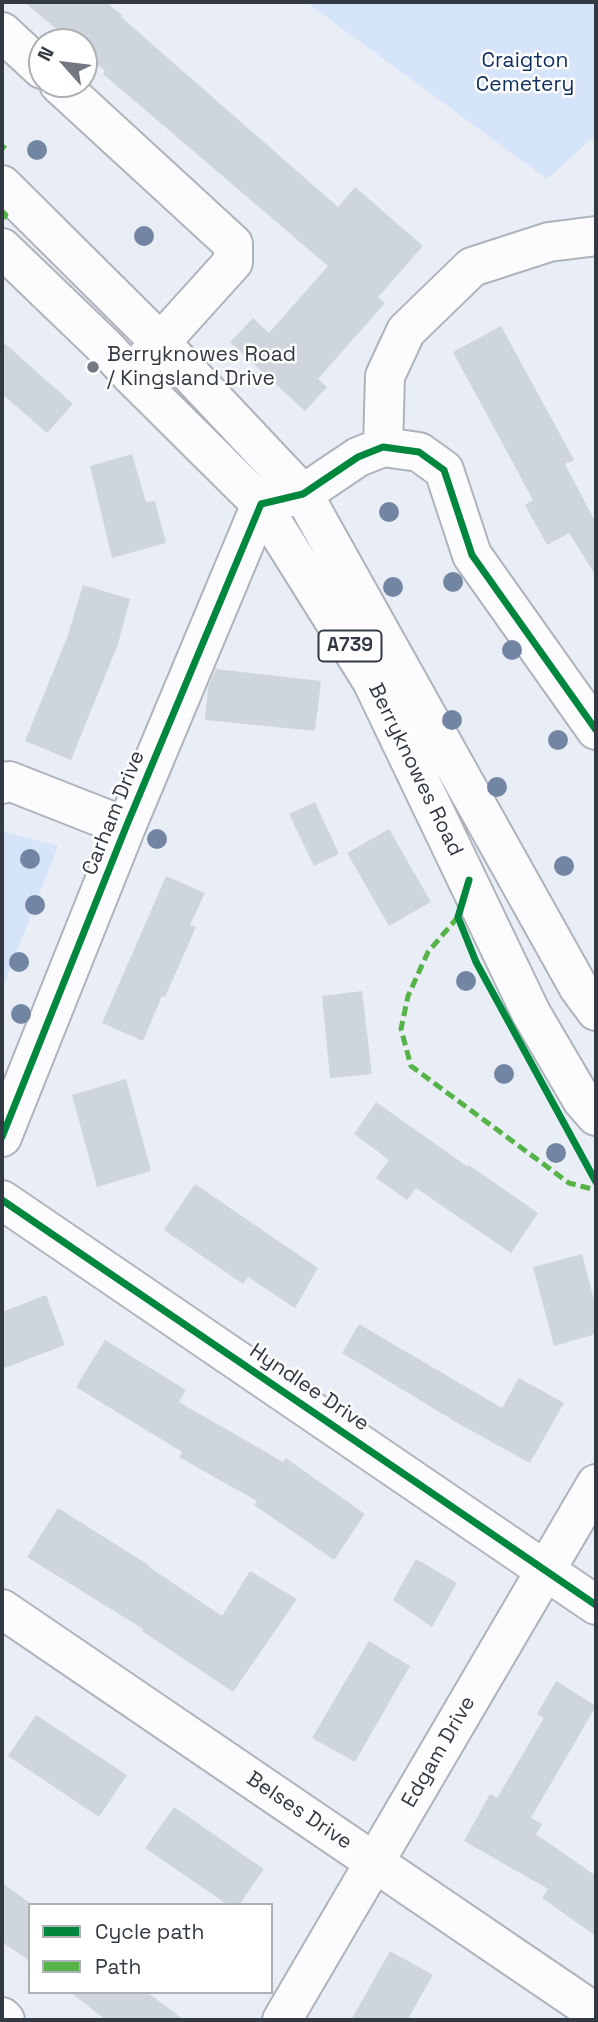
<!DOCTYPE html>
<style>
body{margin:0}
#map{position:relative;width:598px;height:2022px;overflow:hidden;background:#e9eef6;font-family:"Space Grotesk",sans-serif}
canvas{display:block}
.frame{position:absolute;inset:0;border:4px solid #333943;pointer-events:none}
.legend{position:absolute;left:28px;top:1903px;width:245px;height:91px;box-sizing:border-box;background:#fff;border:2px solid #adb0b4;margin:0;padding:9px 12px;list-style:none;font-size:21px;color:#333943}
.legend li{display:flex;align-items:center;gap:14px;height:35px}
.legend b{width:35px;border:2px solid #adb0b4}
.north{position:absolute;left:28px;top:28px;width:70px;height:70px;box-sizing:border-box;background:#fff;border:2px solid #adb0b4;border-radius:50%;rotate:298deg;font-size:19px;font-weight:700;line-height:28px;text-align:center;color:#333943}
.north::after{content:'';display:block;margin:auto;width:24px;height:32px;background:#737882;clip-path:polygon(50% 0,100% 100%,50% 72%,0 100%)}
</style>
<div id="map">
<canvas width="598" height="2022"></canvas>
<div class="frame"></div>
<ul class="legend">
<li><b style="height:9px;background:#00873e"></b>Cycle path</li>
<li><b style="height:9px;background:#56b347"></b>Path</li>
</ul>
<div class="north">N</div>
</div>
<script>
const context = document.querySelector('canvas').getContext('2d');
context.lineJoin = 'round';
function fill(path, color) {
  context.fillStyle = color;
  context.fill(path, 'evenodd');
}
function poly(rows) {
  const path = new Path2D();
  for (const r of rows) {
    path.moveTo(r[0], r[1]);
    for (let i = 2; i < r.length; i += 2) path.lineTo(r[i], r[i + 1]);
  }
  return path;
}
function trace(path, color, width, dash) {
  context.strokeStyle = color;
  context.lineWidth = width;
  context.lineCap = dash ? 'butt' : 'round';
  context.setLineDash(dash || []);
  context.stroke(path);
}
function drawText(font, color, halo, rows, align = 'center') {
  context.font = font + ' "Space Grotesk",sans-serif';
  context.lineWidth = 5;
  context.setLineDash([]);
  context.textBaseline = 'middle';
  context.strokeStyle = halo;
  context.fillStyle = color;
  for (const [text, x, y, turn = 0] of rows) {
    context.save();
    context.translate(x, y);
    context.rotate((+turn || 0) * Math.PI / 180);
    context.textAlign = isNaN(turn) ? turn : align;
    if (halo) context.strokeText(text, 0, 0);
    context.fillText(text, 0, 0);
    context.restore();
  }
}
fill(poly([
 [306,2,596,2,596,135,547,179],
 [2,831,58,846,2,990]
]), '#d6e4f9');
fill(poly([
 [24,2,106,2,122,15,121,17,338,207,355,187,423,246,378,297,385,303,318,379,327,387,305,411,230,342,253,318,269,333,328,266,103,74,105,71,84,52,84,42,72,42],
 [501,326,574,460,565,464,596,523,596,576,569,533,547,545,525,505,533,500,453,352],
 [2,341,73,404,47,433,2,394],
 [132,454,146,502,155,501,166,543,112,558,90,466],
 [83,585,130,599,118,644,71,760,25,741,68,635],
 [216,669,321,681,315,731,205,720,208,687],
 [315,802,339,854,314,866,289,814],
 [389,829,431,902,389,926,347,853],
 [166,876,205,893,190,925,196,927,165,997,162,996,143,1041,102,1023],
 [362,991,372,1074,330,1078,322,996],
 [126,1079,151,1171,97,1187,72,1095],
 [376,1102,468,1167,469,1165,538,1213,511,1253,416,1188,407,1200,376,1178,389,1160,354,1134],
 [195,1184,318,1268,295,1308,248,1277,243,1284,164,1230],
 [582,1254,596,1308,596,1334,554,1346,533,1267],
 [46,1295,65,1345,2,1369,2,1312],
 [359,1324,502,1408,519,1378,564,1403,530,1463,461,1425,342,1353],
 [105,1340,186,1390,179,1402,283,1462,286,1458,365,1514,334,1560,254,1505,257,1501,179,1457,182,1452,76,1387],
 [58,1508,150,1566,149,1567,222,1616,250,1571,297,1599,233,1692,142,1631,143,1629,27,1557],
 [416,1559,457,1583,432,1627,393,1600],
 [369,1641,410,1666,355,1762,312,1738],
 [556,1681,596,1706,531,1818,542,1824,536,1834,596,1876,596,1936,542,1898,548,1889,464,1841,490,1794,497,1798,544,1718,537,1714],
 [36,1715,127,1775,99,1817,8,1756],
 [174,1807,264,1869,239,1905,228,1905,145,1848],
 [2,1883,30,1903,30,1961,2,1942],
 [390,1951,433,1975,407,2020,351,2020],
 [70,1992,147,1992,184,2020,106,2020]
]), '#cfd5dd');
const minor = poly([
 [2,32,42,69],
 [59,84,233,244,233,262,131,375],
 [383,447,385,376,406,331,472,267,549,242,596,236],
 [2,784,9,781,126,827],
 [2,1137,126,827,261,504,303,494,358,457,383,447,419,452,444,470,472,555,596,730],
 [2,1200,596,1605],
 [2,1609,596,2013],
 [2,2017,5,2020],
 [282,2020,596,1484]
]);
const major = poly([
 [2,185,160,342,303,494,579,988,596,1011],
 [2,248,108,350,131,375,261,504,372,681,531,1013,582,1100,596,1116]
]);
trace(minor, '#aeb3bb', 42);
trace(major, '#aeb3bb', 42);
trace(minor, '#fcfcfe', 38);
trace(major, '#fcfcfe', 38);
trace(poly([
 [2,149,5,145],
 [2,211,6,215,2,220],
 [458,917,428,952,408,996,401,1029,411,1066,569,1183,596,1190]
]), '#56b347', 5, [10, 5]);
trace(poly([
 [469,880,458,917,476,962,596,1182],
 [2,1137,126,827,261,504,303,494,358,457,383,447,419,452,444,470,472,555,596,730],
 [2,1200,596,1605]
]), '#00873e', 7);
context.fillStyle = '#7286a4';
for (const [x, y] of [
 [37,150],
 [144,236],
 [389,512],
 [453,582],
 [393,587],
 [512,650],
 [452,720],
 [558,740],
 [497,787],
 [157,839],
 [30,859],
 [564,866],
 [35,905],
 [19,962],
 [466,981],
 [21,1014],
 [504,1074],
 [556,1153]
]) {
  context.beginPath();
  context.arc(x, y, 10, 0, 2 * Math.PI);
  context.fill();
}
for (const [x, y, r, color] of [
 [93,367,7,"#737882"]
]) {
  const dot = new Path2D();
  dot.arc(x, y, r, 0, 2 * Math.PI);
  context.fillStyle = color;
  context.fill(dot);
  trace(dot, '#fff', 2.5);
}
for (const [x, y, w] of [
 [350,646,63]
]) {
  const box = new Path2D();
  box.roundRect(x - w / 2, y - 15.5, w, 31, 5);
  context.fillStyle = '#fff';
  context.fill(box);
  trace(box, '#333943', 2);
}
drawText('bold 19px', '#333943', null, [
 ["A739",350,646]
]);
drawText('21px', '#113060', '#fff', [
 ["Craigton",525,61],
 ["Cemetery",525,85]
]);
drawText('21px', '#333943', '#fff', [
 ["Berryknowes Road",107,355],
 ["/ Kingsland Drive",107,379]
], 'left');
drawText('21px', '#333943', '#fff', [
 ["Berryknowes Road",415,770,64],
 ["Carham Drive",114,813,-68],
 ["Hyndlee Drive",309,1388,34],
 ["Edgam Drive",439,1752,-60],
 ["Belses Drive",299,1811,34]
]);
</script>
